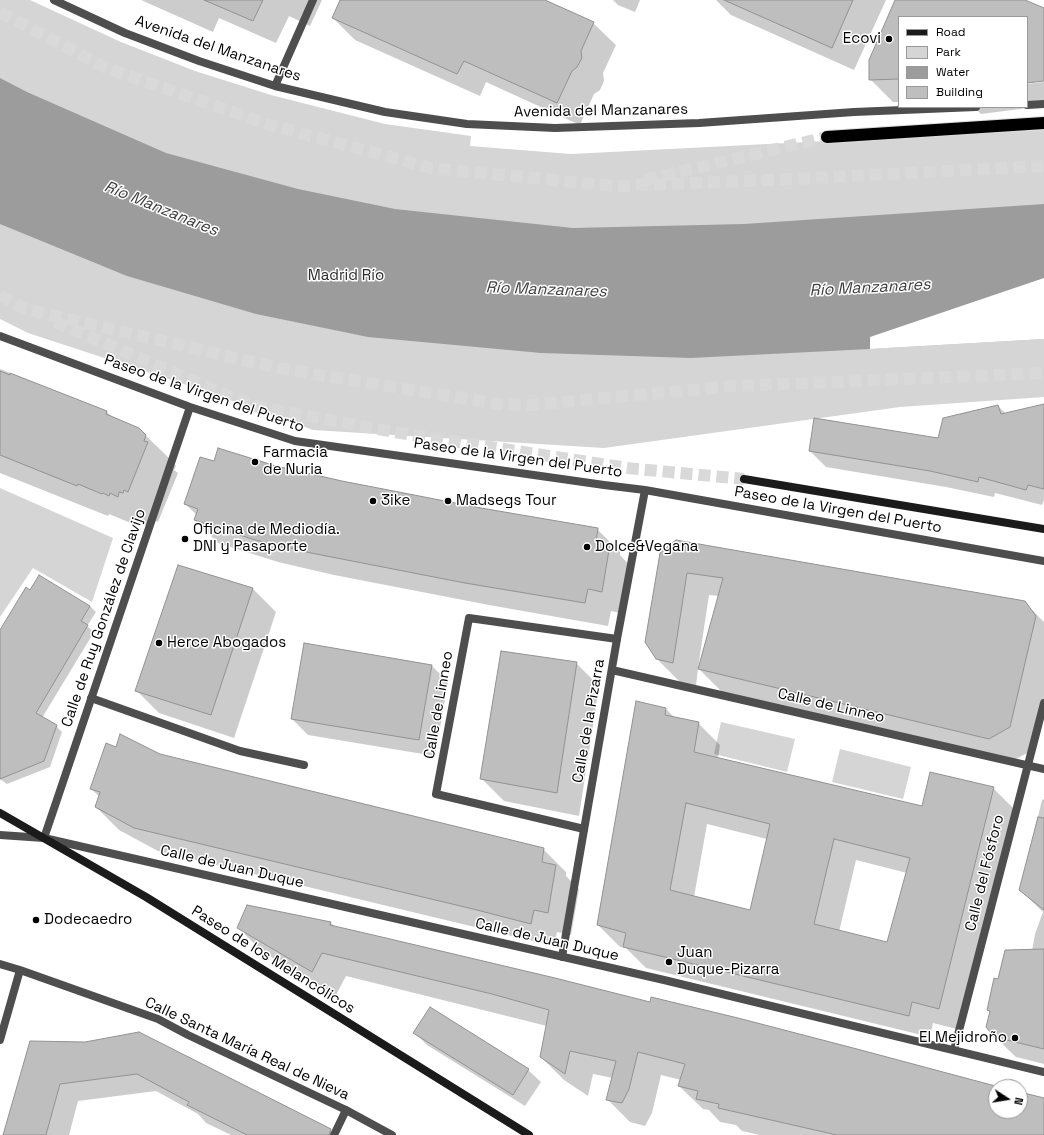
<!DOCTYPE html>
<meta charset="utf-8">
<style>
body{margin:0}
#map{position:relative;width:1044px;height:1135px;overflow:hidden;background:#fff;font-family:"Space Grotesk",sans-serif}
canvas{display:block}
.legend{position:absolute;left:898px;top:16px;width:130px;height:92px;box-sizing:border-box;background:#fff;border:1px solid #999;margin:0;padding:5px 7px;list-style:none;font-size:12px;color:#000}
.legend li{display:flex;align-items:center;gap:8px;height:20px}
.legend b{width:20px;border:1px solid #999}
.north{position:absolute;left:988px;top:1079px;width:40px;height:40px;box-sizing:border-box;background:#fff;border:1px solid #999;border-radius:50%;rotate:102deg;font-size:11px;font-weight:700;line-height:16px;text-align:center;color:#000}
.north::after{content:'';display:block;margin:auto;width:14px;height:18px;background:#000;clip-path:polygon(50% 0,100% 100%,50% 72%,0 100%)}
</style>
<div id="map">
<canvas width="1044" height="1135"></canvas>
<ul class="legend">
<li><b style="height:5px;background:#1b1b1b"></b>Road</li>
<li><b style="height:11px;background:#d5d5d5"></b>Park</li>
<li><b style="height:11px;background:#9c9c9c"></b>Water</li>
<li><b style="height:11px;background:#bebebe"></b>Building</li>
</ul>
<div class="north">N</div>
</div>
<script>
const context = document.querySelector('canvas').getContext('2d');
context.lineJoin = 'round';
function fill(path, color) {
  context.fillStyle = color;
  context.fill(path, 'evenodd');
}
function poly(rows) {
  const path = new Path2D();
  for (const r of rows) {
    path.moveTo(r[0], r[1]);
    for (let i = 2; i < r.length; i += 2) path.lineTo(r[i], r[i + 1]);
  }
  return path;
}
function trace(path, color, width, dash) {
  context.strokeStyle = color;
  context.lineWidth = width;
  context.lineCap = dash ? 'butt' : 'round';
  context.setLineDash(dash || []);
  context.stroke(path);
}
function drawText(font, color, halo, rows, align = 'center') {
  context.font = font + ' "Space Grotesk",sans-serif';
  context.lineWidth = 3;
  context.setLineDash([]);
  context.textBaseline = 'middle';
  context.strokeStyle = halo;
  context.fillStyle = color;
  for (const [text, x, y, turn = 0] of rows) {
    context.save();
    context.translate(x, y);
    context.rotate((+turn || 0) * Math.PI / 180);
    context.textAlign = isNaN(turn) ? turn : align;
    if (halo) context.strokeText(text, 0, 0);
    context.fillText(text, 0, 0);
    context.restore();
  }
}
fill(poly([
 [0,0,30,0,121,42,195,71,271,95,385,124,471,136,470,146,571,154,1044,130,1044,397,900,407,604,448,313,430,199,389,28,333,0,319],
 [0,488,113,538,92,602,33,568,0,617],
 [721,722,795,739,787,772,714,754],
 [840,749,911,767,903,799,832,782]
]), '#d5d5d5');
fill(poly([
 [0,78,27,92,166,153,298,189,395,209,573,228,744,224,1044,204,1044,339,870,349,691,358,541,353,368,337,256,314,127,276,0,224]
]), '#9c9c9c');
fill(poly([
 [1044,278,1044,339,870,349,870,337]
]), '#fff');
fill(poly([
 [141,0,322,0,310,26,289,16,276,43,219,18,213,32],
 [341,0,543,0,593,23,616,45,603,73,604,81,600,90,594,94,580,125,486,82,480,96,355,40,333,18],
 [613,0,640,0,635,12,618,5],
 [716,0,886,0,854,70,731,15],
 [897,0,972,0,989,17,899,17,899,102,893,102,870,79],
 [1044,82,1044,106,981,114,974,107,1027,107,1027,84],
 [0,369,107,412,112,417,139,429,170,459,176,466,174,470,178,473,158,522,154,520,148,526,140,523,140,525,133,523,133,524,109,514,108,516,0,473],
 [1044,405,1044,500,1042,505,995,493,994,497,946,487,826,467,810,451,939,439,998,406,1006,414],
 [215,463,276,467,341,482,481,509,597,529,620,552,620,555,632,568,625,614,611,611,608,626,489,605,334,575,278,562,218,543,195,520,197,515,185,504],
 [661,553,1024,602,1044,622,1044,704,1033,750,1012,761,722,692,698,668,696,686,680,682,657,659],
 [709,595,719,596,698,668],
 [178,566,253,589,276,612,234,738,159,713,136,690],
 [31,591,90,606,96,612,87,626,94,632,42,718,56,726,62,732,50,767,7,784,0,779,0,632],
 [576,663,599,686,579,816,504,801,481,778],
 [432,666,448,682,435,756,308,735,292,719],
 [666,709,675,718,698,723,720,745,718,758,923,807,993,788,1015,810,961,1030,933,1023,930,1037,646,968,626,948,620,947,598,925],
 [707,824,767,839,751,911,694,897],
 [856,860,907,873,887,943,839,932],
 [159,755,543,849,566,872,566,876,579,889,571,935,557,932,554,946,158,851,119,830,96,807,100,797,91,789],
 [1044,799,1044,1064,1016,1057,994,1036,991,1013,988,1010,999,980,1032,951,1035,934,1043,912,1020,890,1042,800],
 [330,922,336,928,996,1087,996,1111,1020,1111,1020,1093,1044,1099,1044,1135,760,1135,742,1131,736,1125,720,1122,709,1110,703,1109,679,1086,681,1080,661,1075,652,1113,645,1126,630,1122,607,1099,613,1078,593,1074,588,1096,564,1080,541,1057,547,1026,346,976,336,995,261,951,238,927],
 [415,1033,528,1070,541,1082,525,1106,427,1045],
 [31,1042,330,1130,335,1135,231,1135,206,1123,198,1114,156,1091,78,1101,69,1135,4,1135]
]), '#0003');
const building = poly([
 [204,0,263,0,253,21,204,0],
 [340,0,545,0,594,22,581,51,582,58,577,67,572,71,557,103,464,61,457,74,332,18,340,0],
 [724,0,853,0,832,48,724,0],
 [895,0,1025,0,1044,8,1044,81,1027,83,1027,17,899,17,899,79,869,80,869,60,895,0],
 [0,371,10,375,10,373,107,411,106,414,139,428,146,435,144,441,148,442,128,492,124,490,123,493,119,492,118,497,110,493,109,496,103,493,102,494,78,484,77,486,0,455,0,371],
 [1044,404,1044,489,1028,485,1026,490,979,477,978,482,930,471,809,451,814,418,938,438,943,418,998,405,1001,414,1044,404],
 [218,448,276,466,342,481,481,508,598,528,596,542,610,544,602,592,588,589,585,603,465,583,311,553,255,540,194,520,198,509,184,504,200,457,214,461,218,448],
 [676,540,1025,601,1036,616,1010,727,989,739,698,669,723,578,687,573,673,663,656,659,645,642,660,553,676,540],
 [178,565,253,588,211,715,135,691,178,565],
 [39,575,90,606,81,621,88,625,36,713,57,725,44,761,0,779,0,630,26,587,30,590,39,575],
 [304,643,432,665,419,740,291,719,304,643],
 [501,651,577,662,557,793,480,779,501,651],
 [636,701,666,708,665,715,699,722,694,752,922,806,930,772,994,787,939,1009,912,1002,909,1016,623,947,626,933,597,925,636,701],
 [686,803,770,824,750,910,670,890,686,803],
 [834,839,910,858,887,942,814,924,834,839],
 [120,734,160,754,544,848,542,862,556,865,548,913,534,910,531,924,473,909,134,828,95,807,100,792,90,789,106,743,116,747,120,734],
 [1038,817,1044,818,1044,910,1019,890,1038,817],
 [247,905,331,922,330,925,386,938,555,978,650,1002,651,997,738,1018,857,1049,999,1087,996,1087,996,1111,1020,1111,1020,1092,1044,1098,1044,1135,837,1135,718,1108,719,1104,696,1099,698,1091,678,1086,685,1064,638,1052,629,1089,622,1103,606,1100,616,1061,570,1051,565,1074,540,1057,549,1010,492,994,322,953,312,972,237,928,247,905],
 [1044,949,1044,1049,994,1037,986,1027,990,1011,987,1010,994,978,998,979,1005,950,1044,949],
 [430,1007,529,1069,513,1095,413,1033,430,1007],
 [139,1032,331,1129,329,1135,247,1135,187,1105,189,1102,137,1074,60,1084,46,1135,3,1135,30,1041,85,1042,139,1032]
]);
fill(building, '#bebebe');
trace(building, '#929292', 1);
trace(poly([
 [0,12,106,68,267,124,431,168,615,186,794,179,1044,166],
 [645,180,827,137],
 [0,295,25,309,283,369,498,404,530,405,735,386,1044,373],
 [55,322,253,406,394,432,627,468,744,479]
]), '#d9d9d9', 12, [12, 6]);
const highway = poly([
 [827,137,1044,123]
]);
trace(highway, '#dbdbdb', 14);
trace(poly([
 [91,698,240,751,304,765],
 [584,829,436,794,469,618,617,639],
 [334,1135,346,1110]
]), '#4e4e4e', 8);
trace(poly([
 [54,0,125,33,199,61,275,86,385,112,467,124,555,128,699,123,854,112,976,107],
 [275,86,313,0],
 [1027,105,1044,104],
 [0,336,190,407,295,441,604,485,645,490,1044,561],
 [612,670,1044,769],
 [0,835,44,838,664,980,1044,1072],
 [44,838,190,407],
 [562,957,617,639,645,490],
 [0,964,20,970,158,1019,188,1035,346,1110,392,1135],
 [0,1040,20,970],
 [954,1050,1044,703]
]), '#4e4e4e', 8);
trace(poly([
 [744,479,1044,529],
 [0,813,146,897,529,1135]
]), '#1b1b1b', 8);
trace(highway, '#000', 12);
for (const [x, y, r, color] of [
 [889,39,4,"#000"],
 [255,462,4,"#000"],
 [373,501,4,"#000"],
 [448,501,4,"#000"],
 [185,539,4,"#000"],
 [587,547,4,"#000"],
 [159,643,4,"#000"],
 [36,920,4,"#000"],
 [669,962,4,"#000"],
 [1015,1038,4,"#000"]
]) {
  const dot = new Path2D();
  dot.arc(x, y, r, 0, 2 * Math.PI);
  context.fillStyle = color;
  context.fill(dot);
  trace(dot, '#fff', 1.5);
}
drawText('15px', '#000', '#fff', [
 ["Ecovi",881,39,"right"],
 ["Farmacia",263,453],
 ["de Nuria",263,470],
 ["3ike",381,501],
 ["Madsegs Tour",456,501],
 ["Oficina de Mediodía.",193,530],
 ["DNI y Pasaporte",193,547],
 ["Dolce&Vegana",595,547],
 ["Herce Abogados",167,643],
 ["Dodecaedro",44,920],
 ["Juan",677,953],
 ["Duque-Pizarra",677,970],
 ["El Mejidroño",1007,1038,"right"]
], 'left');
drawText('15px', '#000', '#fff', [
 ["Avenida del Manzanares",218,49,19],
 ["Avenida del Manzanares",601,111,-1],
 ["Paseo de la Virgen del Puerto",204,394,19],
 ["Paseo de la Virgen del Puerto",518,458,8],
 ["Paseo de la Virgen del Puerto",838,510,10],
 ["Calle de Ruy González de Clavijo",104,618,-71],
 ["Calle de Linneo",439,705,-80],
 ["Calle de Linneo",831,706,13],
 ["Calle de la Pizarra",589,721,-80],
 ["Calle de Juan Duque",232,867,13],
 ["Calle del Fósforo",985,873,-76],
 ["Calle de Juan Duque",547,940,13],
 ["Paseo de los Melancólicos",273,960,32],
 ["Calle Santa María Real de Nieva",247,1049,25]
]);
drawText('15px', '#2c2c2c', '#fff', [
 ["Madrid Río",346,276]
]);
drawText('italic 16px', '#3d3d3d', '#fff', [
 ["Río Manzanares",161,209,22],
 ["Río Manzanares",870,288,-3],
 ["Río Manzanares",546,290,2]
]);
</script>
